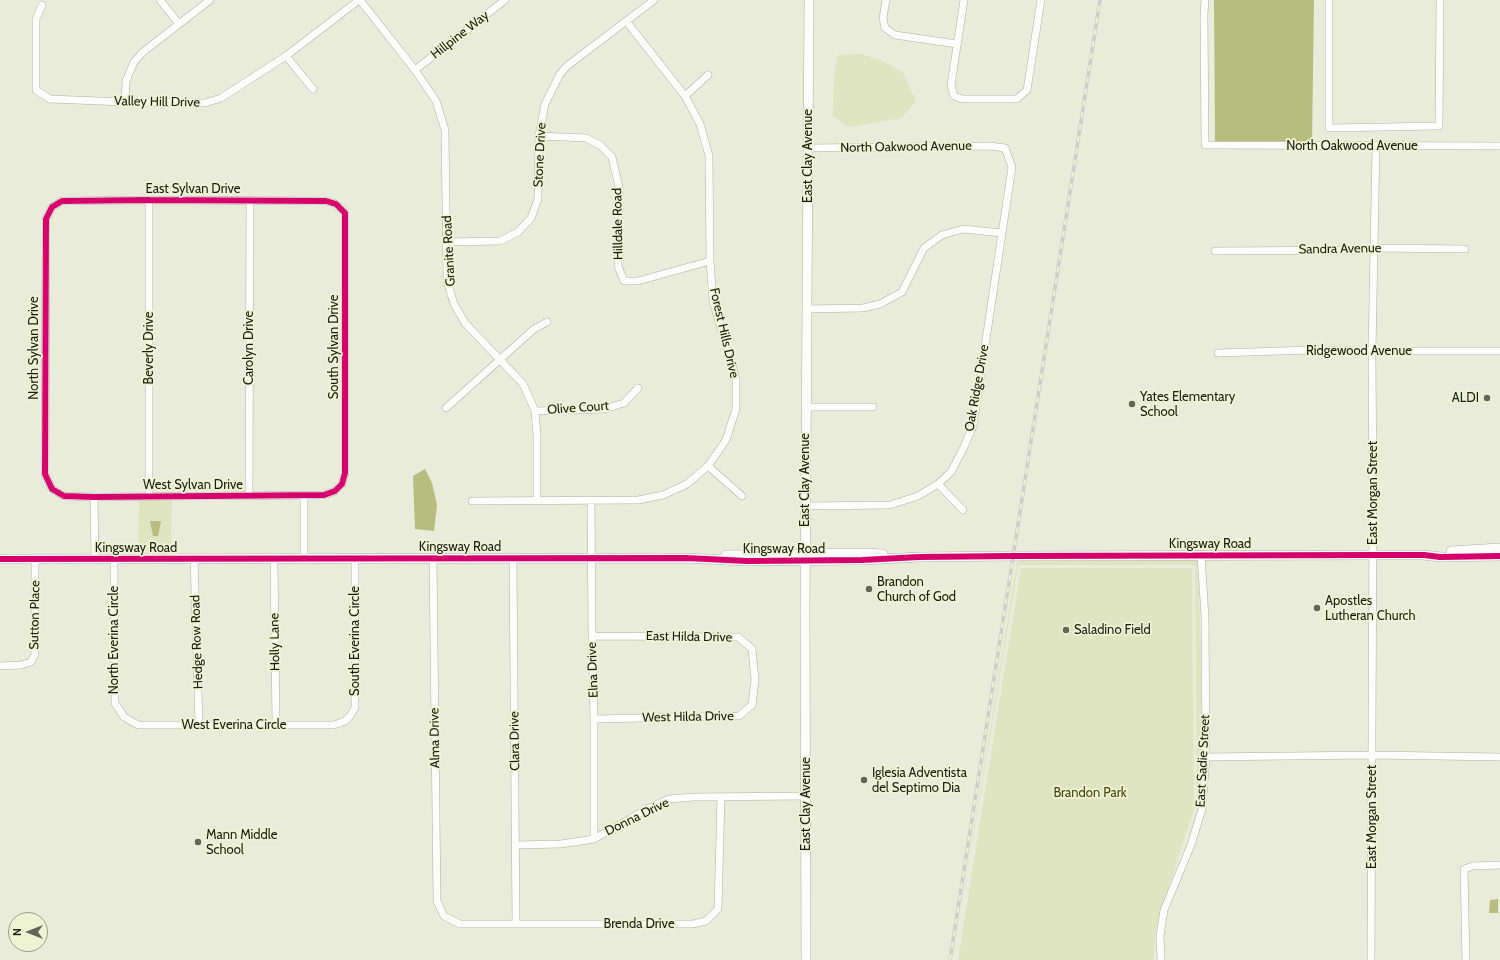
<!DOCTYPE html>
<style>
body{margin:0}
#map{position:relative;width:1500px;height:960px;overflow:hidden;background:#e9ecdb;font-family:Cabin,sans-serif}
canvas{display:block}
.north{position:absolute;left:8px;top:912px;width:40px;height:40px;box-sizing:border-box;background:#eef4d3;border:1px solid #9a9e85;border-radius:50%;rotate:270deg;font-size:11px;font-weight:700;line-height:16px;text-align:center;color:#1b1d11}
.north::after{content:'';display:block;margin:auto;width:14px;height:18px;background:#636558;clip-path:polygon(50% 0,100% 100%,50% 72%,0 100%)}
</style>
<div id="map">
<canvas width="1500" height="960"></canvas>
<div class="north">N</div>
</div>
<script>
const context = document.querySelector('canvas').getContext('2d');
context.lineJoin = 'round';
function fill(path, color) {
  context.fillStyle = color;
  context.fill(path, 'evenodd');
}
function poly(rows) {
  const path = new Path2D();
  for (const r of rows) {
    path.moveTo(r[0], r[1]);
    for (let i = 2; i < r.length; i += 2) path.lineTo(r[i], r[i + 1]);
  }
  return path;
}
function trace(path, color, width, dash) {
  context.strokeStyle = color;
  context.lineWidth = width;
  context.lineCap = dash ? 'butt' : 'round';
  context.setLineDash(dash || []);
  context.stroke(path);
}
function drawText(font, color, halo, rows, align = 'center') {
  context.font = font + ' Cabin,sans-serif';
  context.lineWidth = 3.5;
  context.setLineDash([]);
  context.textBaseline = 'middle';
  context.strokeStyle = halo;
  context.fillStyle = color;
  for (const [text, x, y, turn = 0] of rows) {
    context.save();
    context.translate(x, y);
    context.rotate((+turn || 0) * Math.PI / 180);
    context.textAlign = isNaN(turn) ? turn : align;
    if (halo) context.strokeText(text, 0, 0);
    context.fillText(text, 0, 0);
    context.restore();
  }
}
fill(poly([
 [862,54,887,63,903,73,916,101,901,118,848,127,833,116,834,76,838,55],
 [172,500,171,555,138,554,139,501],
 [1197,559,1200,617,1202,757,1198,808,1182,856,1197,809,1195,567,1192,565,1021,565,1018,567,953,960,1017,561],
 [1021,568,1192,568,1194,809,1156,928,1153,960,958,960]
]), '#dfe4c1');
fill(poly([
 [1214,0,1314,0,1312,143,1215,142],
 [425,469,432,483,437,505,434,531,415,529,413,476],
 [150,521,161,521,158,536,153,536],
 [1498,899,1498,913,1489,913,1490,900]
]), '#b5bd7f');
const minor = poly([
 [160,0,179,24],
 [360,0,415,70,436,101,445,130,447,281,454,304,465,323,523,384,535,411,537,435,537,501],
 [886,0,883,18,885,28,895,35,957,44],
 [964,0,951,85,954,96,962,99,1017,99,1027,90,1041,0],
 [1205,0,1204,15,1205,145,1500,146],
 [1329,0,1329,128,1439,126,1440,0],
 [42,5,36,19,36,90,50,99,125,102,205,103,221,98,286,56,359,0],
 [286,56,313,89],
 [415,70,505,0],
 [685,96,708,75],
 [125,102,126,81,134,62,143,52,210,0],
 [539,136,586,138,600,145,612,157,619,187,618,266,624,281,638,281,710,261],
 [149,200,326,201,336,204,345,213,345,473,342,484,335,491,324,495,94,497,64,496,52,489,45,474,46,219,52,207,62,201,149,200],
 [447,242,500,241,518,232,531,218,538,199,539,136,545,104,560,74,567,66,654,0],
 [1215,251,1367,250,1374,248,1465,249],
 [807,309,863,308,880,304,902,292,924,248,942,235,963,229,1002,233],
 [1218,353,1312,350,1372,351,1500,351],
 [806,407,873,407],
 [446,408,534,329,547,322],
 [535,411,604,409,624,403,638,388],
 [708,466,742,496],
 [938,484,963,510],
 [304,495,304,559],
 [149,496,149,200],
 [249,496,250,200],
 [94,497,95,559],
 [472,501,638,500,663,495,687,484,708,466,726,440,736,409,736,379,713,301,710,261,709,156,700,124,685,96,626,21],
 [591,501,592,636,594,719,594,839],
 [805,506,890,505,918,496,938,484,951,472,963,449,973,426,1012,167,1005,148,990,146,808,148],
 [433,558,437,901,444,916,460,924,693,924,706,921,718,909,721,797],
 [513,558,516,924],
 [114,559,115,703,124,717,138,725,334,725,345,721,350,716,355,708,355,559],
 [194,559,199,725],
 [274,559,276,725],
 [592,636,738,637,752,649,755,680,752,705,739,716,594,719],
 [0,666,21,665,31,662,35,654,35,559],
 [1206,757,1372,755,1500,757],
 [516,845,561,844,594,839,649,808,669,799,694,797,807,796],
 [1161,960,1160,936,1164,910,1191,845,1202,809,1206,757,1205,617,1201,555],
 [1371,960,1373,509,1372,351,1376,147],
 [1466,960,1464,869,1473,866,1500,865]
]);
const tertiary = poly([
 [1451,551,1500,548],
 [726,555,862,553,883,554],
 [0,559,686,558,747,561,862,560,919,557,1013,556,1373,555,1424,555,1440,557,1500,556],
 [806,960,805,611,809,0]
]);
trace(minor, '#aeb0a3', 8);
trace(tertiary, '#aeb0a3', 10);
trace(minor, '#fcfcfa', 7);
trace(tertiary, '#fcfcfa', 9);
const rail = poly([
 [950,960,1100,0]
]);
trace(rail, '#cdcdc9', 3.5);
trace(rail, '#eef4d3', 2, [6]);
trace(poly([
 [149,200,326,201,336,204,345,213,345,473,342,484,335,491,324,495,94,497,64,496,52,489,45,474,46,219,52,207,62,201,149,200],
 [0,559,686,558,747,561,862,560,919,557,1013,556,1373,555,1424,555,1440,557,1500,556]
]), '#d6006c', 6);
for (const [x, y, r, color] of [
 [1487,398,4,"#636558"],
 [1132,404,4,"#636558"],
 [869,589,4,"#636558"],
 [1317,608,4,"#636558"],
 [1066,630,4,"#636558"],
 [864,780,4,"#636558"],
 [198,842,4,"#636558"]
]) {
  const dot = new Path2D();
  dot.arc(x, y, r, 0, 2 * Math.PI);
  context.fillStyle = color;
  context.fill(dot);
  trace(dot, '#eef4d3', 1.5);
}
drawText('13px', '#1b1d11', '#eef4d3', [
 ["Hillpine Way",460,35,-38],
 ["Valley Hill Drive",157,102,1],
 ["North Oakwood Avenue",1352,146],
 ["North Oakwood Avenue",906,147,-1],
 ["Stone Drive",540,155,-87],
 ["East Clay Avenue",808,156,-90],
 ["East Sylvan Drive",193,189],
 ["Hilldale Road",618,224,-91],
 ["Sandra Avenue",1340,249,-1],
 ["Granite Road",449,251,-93],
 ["Forest Hills Drive",724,333,77],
 ["South Sylvan Drive",334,347,-90],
 ["North Sylvan Drive",34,348,-90],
 ["Beverly Drive",149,348,-90],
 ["Carolyn Drive",249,348,-90],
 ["Ridgewood Avenue",1359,351],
 ["Oak Ridge Drive",977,388,-80],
 ["Olive Court",578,408,-4],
 ["East Clay Avenue",805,480,-90],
 ["West Sylvan Drive",193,485],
 ["East Morgan Street",1373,493,-90],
 ["Kingsway Road",1210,544],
 ["Kingsway Road",460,547],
 ["Kingsway Road",136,548],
 ["Kingsway Road",784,549],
 ["Sutton Place",35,615,-89],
 ["East Hilda Drive",689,637,1],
 ["North Everina Circle",114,640,-90],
 ["South Everina Circle",355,641,-90],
 ["Hedge Row Road",197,642,-92],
 ["Holly Lane",275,642,-91],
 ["Elna Drive",593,670,-92],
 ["West Hilda Drive",688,717,-1],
 ["West Everina Circle",234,725],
 ["Alma Drive",435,738,-91],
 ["Clara Drive",515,741,-91],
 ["East Sadie Street",1203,761,-87],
 ["East Clay Avenue",806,804,-90],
 ["Donna Drive",637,817,-26],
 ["East Morgan Street",1372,817,-90],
 ["Brenda Drive",639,924]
]);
drawText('13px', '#1b1d11', '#eef4d3', [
 ["Yates Elementary",1140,397],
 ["School",1140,412],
 ["ALDI",1479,398,"right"],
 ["Brandon",877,582],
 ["Church of God",877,597],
 ["Apostles",1325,601],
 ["Lutheran Church",1325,616],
 ["Saladino Field",1074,630],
 ["Iglesia Adventista",872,773],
 ["del Septimo Dia",872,788],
 ["Mann Middle",206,835],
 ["School",206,850]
], 'left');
drawText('13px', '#434807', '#eef4d3', [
 ["Brandon Park",1090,793]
]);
</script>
